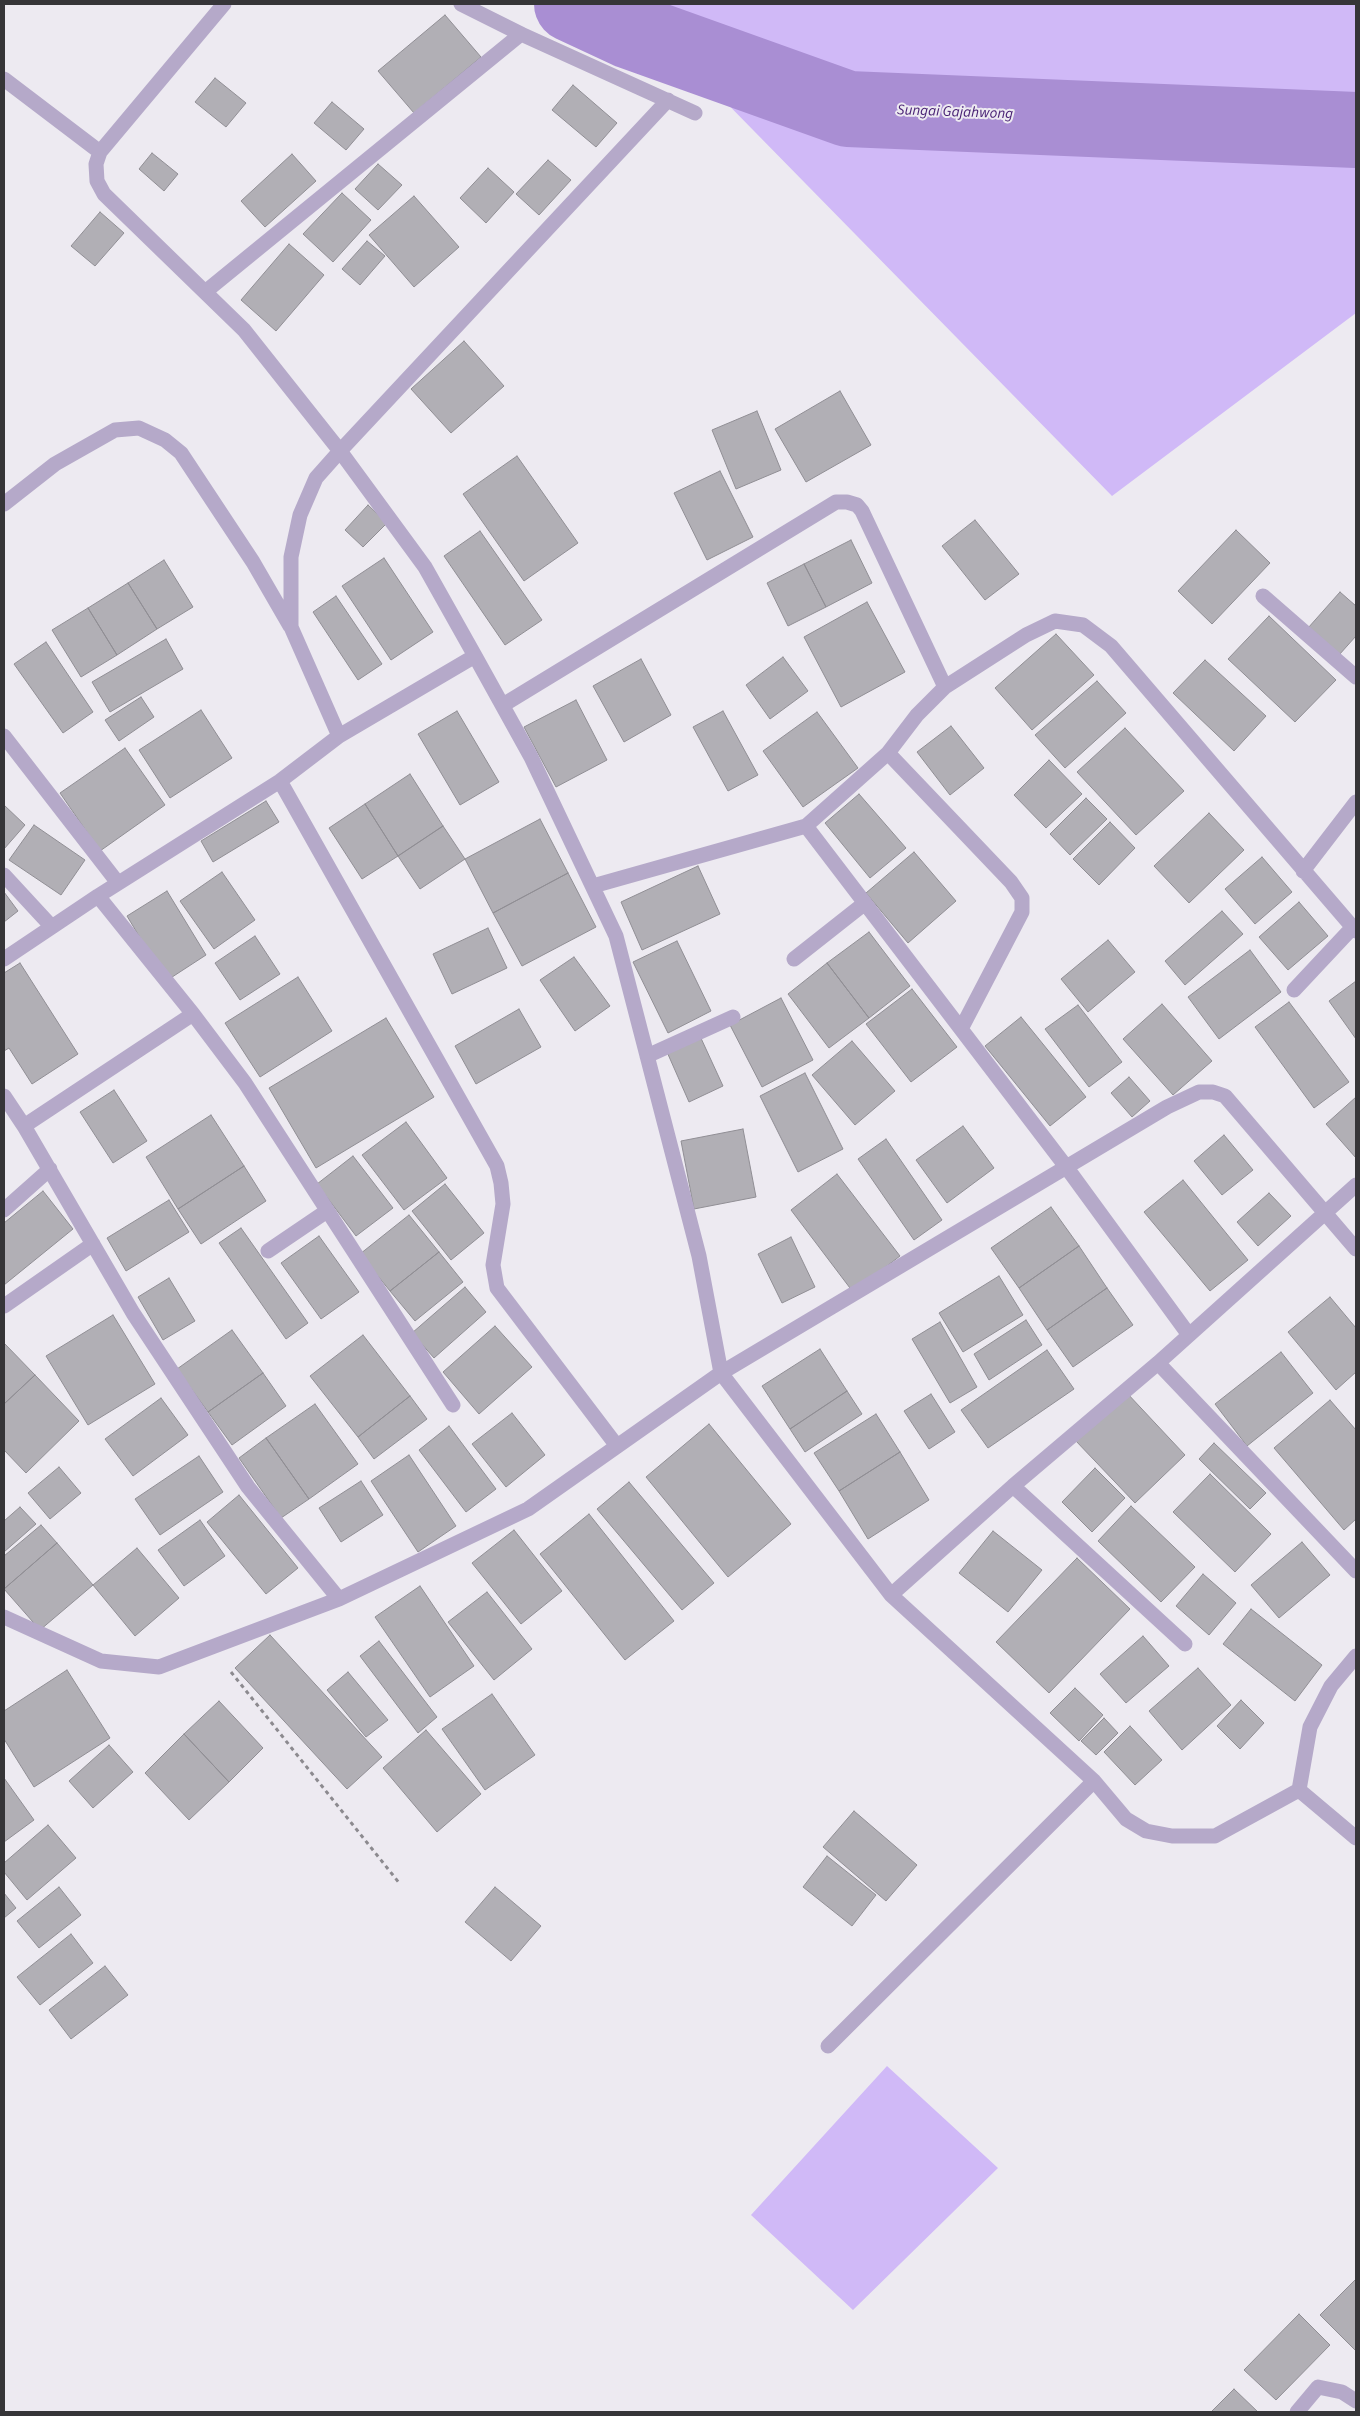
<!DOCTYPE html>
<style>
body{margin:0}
#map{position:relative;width:1360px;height:2416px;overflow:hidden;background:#edeaf1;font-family:"Source Sans 3",sans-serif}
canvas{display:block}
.frame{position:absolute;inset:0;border:5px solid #363538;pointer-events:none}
</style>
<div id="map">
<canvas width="1360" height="2416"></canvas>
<div class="frame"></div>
</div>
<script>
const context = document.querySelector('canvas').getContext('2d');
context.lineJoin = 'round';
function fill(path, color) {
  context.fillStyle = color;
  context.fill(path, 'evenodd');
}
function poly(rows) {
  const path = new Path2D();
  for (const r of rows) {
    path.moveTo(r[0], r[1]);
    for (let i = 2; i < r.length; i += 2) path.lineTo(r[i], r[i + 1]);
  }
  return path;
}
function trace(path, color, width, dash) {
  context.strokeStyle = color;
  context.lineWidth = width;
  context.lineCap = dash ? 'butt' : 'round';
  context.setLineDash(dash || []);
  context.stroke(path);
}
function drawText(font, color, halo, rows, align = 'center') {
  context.font = font + ' "Source Sans 3",sans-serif';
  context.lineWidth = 4;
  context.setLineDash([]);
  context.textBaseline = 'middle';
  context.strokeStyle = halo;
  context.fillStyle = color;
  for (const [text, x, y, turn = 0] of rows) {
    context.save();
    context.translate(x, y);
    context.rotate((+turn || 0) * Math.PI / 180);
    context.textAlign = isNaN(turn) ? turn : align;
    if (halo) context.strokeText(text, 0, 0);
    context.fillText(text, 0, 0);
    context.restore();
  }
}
fill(poly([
 [598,4,1356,4,1356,313,1112,496,652,27],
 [887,2066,998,2168,853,2310,751,2215]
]), '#d0b9f7');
trace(poly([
 [572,4,630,31,848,109,1356,130]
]), '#a98ed3', 76);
const building = poly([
 [445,15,481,57,414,113,378,71,445,15],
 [215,78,246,103,226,127,195,102,215,78],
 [573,85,617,123,596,147,552,110,573,85],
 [332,102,364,129,346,150,314,123,332,102],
 [152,153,178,174,164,191,139,169,152,153],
 [292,154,316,181,265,227,241,201,292,154],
 [548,160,571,180,539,215,516,194,548,160],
 [378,164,402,185,378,210,355,189,378,164],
 [488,168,514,192,486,223,460,198,488,168],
 [342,193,371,220,333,262,303,234,342,193],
 [414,196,459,247,414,287,369,235,414,196],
 [100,212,124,233,95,266,71,246,100,212],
 [367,241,385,256,360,285,342,269,367,241],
 [289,244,324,275,276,331,241,300,289,244],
 [464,341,504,386,451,433,411,389,464,341],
 [840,391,871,445,806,482,775,429,840,391],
 [757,411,781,470,736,489,712,430,757,411],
 [517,456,578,543,524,581,463,494,517,456],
 [720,471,753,537,707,560,674,493,720,471],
 [368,505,387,523,363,547,345,530,368,505],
 [975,520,1019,574,985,600,942,546,975,520],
 [1236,530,1270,563,1212,624,1178,591,1236,530],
 [480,531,542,620,505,645,444,556,480,531],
 [851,540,872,583,826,607,804,564,851,540],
 [384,558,433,632,391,660,342,586,384,558],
 [164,560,193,607,157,629,128,583,164,560],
 [804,564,826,607,788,626,767,583,804,564],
 [128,583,157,629,117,655,88,608,128,583],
 [1340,592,1356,606,1356,636,1339,655,1308,628,1340,592],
 [336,596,382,664,358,680,313,612,336,596],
 [867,602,905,672,841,707,804,637,867,602],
 [88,608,117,655,81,677,52,630,88,608],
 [1269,616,1336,680,1295,722,1228,659,1269,616],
 [1056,634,1094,675,1032,730,995,688,1056,634],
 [166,639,183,669,110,712,92,682,166,639],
 [46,642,93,712,63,733,14,664,46,642],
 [783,657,808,691,770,719,746,685,783,657],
 [641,659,671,715,624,742,593,686,641,659],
 [1205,660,1266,716,1234,751,1173,693,1205,660],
 [1097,681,1126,713,1065,768,1035,735,1097,681],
 [141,697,154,717,119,741,105,720,141,697],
 [576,700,607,760,556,787,524,727,576,700],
 [201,710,232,758,170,798,139,750,201,710],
 [457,711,499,782,460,805,418,734,457,711],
 [723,711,758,775,728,791,693,727,723,711],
 [817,712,858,768,803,807,763,751,817,712],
 [951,726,984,768,950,795,917,752,951,726],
 [1125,728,1184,791,1136,835,1077,772,1125,728],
 [125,748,165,805,100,851,60,793,125,748],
 [1049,760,1082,794,1046,828,1014,795,1049,760],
 [410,774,443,826,398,856,365,804,410,774],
 [859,794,906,848,870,878,825,823,859,794],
 [1086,798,1107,819,1070,855,1050,834,1086,798],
 [266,801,279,822,213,862,201,841,266,801],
 [365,804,398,856,362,879,329,828,365,804],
 [4,805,25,825,4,849,4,805],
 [1209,813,1244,850,1189,903,1154,866,1209,813],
 [540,819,568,873,493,913,465,859,540,819],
 [1110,822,1135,848,1099,885,1073,859,1110,822],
 [34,825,85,860,61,895,9,860,34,825],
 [443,826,465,859,420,889,398,856,443,826],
 [914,852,956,901,908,943,866,893,914,852],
 [1262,857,1292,892,1255,924,1225,889,1262,857],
 [698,866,720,914,642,950,621,902,698,866],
 [222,872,255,920,214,949,180,901,222,872],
 [568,873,596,927,522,966,493,913,568,873],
 [167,891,206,955,166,981,127,916,167,891],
 [4,892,18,911,4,922,4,892],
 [1299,902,1328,936,1288,970,1259,937,1299,902],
 [1222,911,1243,934,1185,985,1165,961,1222,911],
 [488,928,507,968,452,994,433,954,488,928],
 [869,932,910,986,869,1018,827,963,869,932],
 [255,936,280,974,240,1000,215,963,255,936],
 [1108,940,1135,972,1088,1012,1061,979,1108,940],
 [677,941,711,1011,668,1033,633,962,677,941],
 [1250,950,1281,992,1219,1039,1188,997,1250,950],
 [574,957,610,1006,575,1031,540,980,574,957],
 [20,963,78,1054,32,1084,9,1048,4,1051,4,973,20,963],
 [827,963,869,1018,829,1048,788,994,827,963],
 [298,977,332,1031,260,1077,225,1023,298,977],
 [1356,981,1356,1039,1329,1001,1356,981],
 [912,989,957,1047,911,1082,866,1024,912,989],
 [781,998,813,1060,762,1087,730,1025,781,998],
 [1289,1002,1349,1082,1314,1108,1255,1027,1289,1002],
 [1162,1004,1212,1061,1173,1095,1123,1039,1162,1004],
 [1078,1005,1122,1062,1089,1087,1045,1029,1078,1005],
 [519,1009,541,1047,476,1084,455,1046,519,1009],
 [1021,1017,1086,1097,1050,1126,985,1046,1021,1017],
 [386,1018,434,1097,316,1168,269,1088,386,1018],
 [700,1036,723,1086,689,1102,667,1052,700,1036],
 [852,1041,895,1091,855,1125,812,1075,852,1041],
 [805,1073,843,1149,798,1172,760,1096,805,1073],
 [1129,1077,1150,1101,1132,1117,1111,1093,1129,1077],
 [114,1090,147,1141,113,1163,80,1112,114,1090],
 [1356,1097,1356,1158,1326,1124,1356,1097],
 [211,1115,244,1166,178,1209,146,1157,211,1115],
 [406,1122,447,1178,404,1210,362,1155,406,1122],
 [963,1126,994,1168,947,1203,916,1160,963,1126],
 [743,1129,756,1197,694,1209,681,1141,743,1129],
 [1224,1135,1253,1170,1222,1195,1194,1161,1224,1135],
 [886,1139,942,1220,914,1240,858,1159,886,1139],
 [353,1156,393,1208,356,1236,317,1184,353,1156],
 [244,1166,266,1201,201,1244,178,1209,244,1166],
 [837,1174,900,1256,853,1292,791,1210,837,1174],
 [1183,1180,1248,1260,1210,1291,1144,1212,1183,1180],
 [445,1184,484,1233,451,1260,412,1211,445,1184],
 [43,1191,73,1229,4,1285,4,1223,43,1191],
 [1269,1193,1291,1216,1258,1246,1237,1222,1269,1193],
 [169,1200,189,1232,126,1271,107,1238,169,1200],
 [1051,1207,1079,1246,1019,1288,991,1248,1051,1207],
 [409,1215,439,1252,390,1291,360,1254,409,1215],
 [241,1228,308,1323,286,1339,219,1243,241,1228],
 [319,1236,359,1292,321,1319,281,1263,319,1236],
 [791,1237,815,1287,782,1303,758,1254,791,1237],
 [1079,1246,1107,1288,1047,1330,1019,1288,1079,1246],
 [439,1252,463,1282,415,1321,390,1291,439,1252],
 [999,1276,1023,1315,963,1352,939,1313,999,1276],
 [169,1278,195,1321,163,1340,138,1297,169,1278],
 [465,1287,486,1312,434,1358,412,1333,465,1287],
 [1107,1288,1133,1325,1073,1367,1047,1330,1107,1288],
 [1330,1297,1356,1328,1356,1372,1336,1390,1288,1332,1330,1297],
 [113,1315,155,1384,88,1425,46,1356,113,1315],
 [1026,1320,1042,1345,989,1380,974,1354,1026,1320],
 [940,1322,977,1387,950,1403,912,1339,940,1322],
 [495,1326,532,1367,479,1414,443,1372,495,1326],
 [232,1330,263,1373,208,1412,177,1369,232,1330],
 [363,1335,410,1396,358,1437,310,1376,363,1335],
 [4,1343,35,1375,4,1404,4,1343],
 [820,1349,847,1391,790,1429,762,1386,820,1349],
 [1047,1350,1074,1389,988,1448,961,1410,1047,1350],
 [1281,1352,1313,1393,1247,1446,1215,1404,1281,1352],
 [263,1373,286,1406,232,1445,208,1412,263,1373],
 [35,1375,79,1421,26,1473,4,1450,4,1404,35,1375],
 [847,1391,862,1414,805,1452,790,1429,847,1391],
 [1126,1392,1185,1455,1135,1503,1075,1440,1126,1392],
 [931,1394,955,1432,929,1449,904,1411,931,1394],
 [410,1396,427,1419,374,1459,358,1437,410,1396],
 [161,1398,188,1435,133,1476,105,1439,161,1398],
 [1330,1400,1356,1430,1356,1519,1344,1530,1274,1448,1330,1400],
 [315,1404,358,1464,309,1499,266,1438,315,1404],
 [512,1413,545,1455,506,1487,472,1444,512,1413],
 [876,1414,900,1452,839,1491,814,1453,876,1414],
 [709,1424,791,1524,728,1577,646,1477,709,1424],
 [449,1426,496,1489,466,1512,419,1450,449,1426],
 [266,1438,309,1499,281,1518,239,1458,266,1438],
 [1214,1443,1266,1493,1250,1509,1199,1459,1214,1443],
 [900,1452,929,1500,868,1539,839,1491,900,1452],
 [409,1455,456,1526,418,1552,371,1481,409,1455],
 [199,1456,223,1492,160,1535,135,1499,199,1456],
 [59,1467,81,1493,50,1519,28,1493,59,1467],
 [1095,1468,1125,1498,1092,1532,1062,1502,1095,1468],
 [1210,1474,1271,1534,1235,1572,1173,1512,1210,1474],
 [361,1481,383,1515,341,1542,319,1508,361,1481],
 [629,1482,714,1583,682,1610,597,1509,629,1482],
 [239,1495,298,1568,266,1594,207,1522,239,1495],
 [1131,1506,1195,1567,1161,1602,1098,1541,1131,1506],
 [20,1507,36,1524,4,1552,4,1521,20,1507],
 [589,1514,674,1621,625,1660,540,1554,589,1514],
 [200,1520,225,1556,184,1586,158,1550,200,1520],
 [41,1525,57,1543,4,1589,4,1556,41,1525],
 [514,1530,562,1591,521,1624,472,1563,514,1530],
 [993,1531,1042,1570,1008,1612,959,1573,993,1531],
 [1302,1542,1330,1575,1279,1618,1251,1585,1302,1542],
 [57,1543,93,1585,40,1630,4,1589,57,1543],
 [137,1548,179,1598,135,1636,93,1585,137,1548],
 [1077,1558,1130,1609,1049,1693,996,1642,1077,1558],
 [1203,1574,1236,1603,1209,1635,1176,1606,1203,1574],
 [420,1586,474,1666,430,1697,375,1617,420,1586],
 [487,1592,532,1649,494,1680,448,1622,487,1592],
 [1251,1609,1322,1665,1295,1701,1223,1644,1251,1609],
 [270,1635,382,1757,347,1789,235,1668,270,1635],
 [1143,1636,1169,1666,1126,1703,1100,1674,1143,1636],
 [379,1641,437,1717,418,1733,360,1656,379,1641],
 [1198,1668,1231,1705,1182,1750,1149,1711,1198,1668],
 [67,1670,110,1738,34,1787,4,1739,4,1711,67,1670],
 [348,1672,388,1720,366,1737,327,1690,348,1672],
 [1075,1688,1103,1715,1079,1741,1050,1713,1075,1688],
 [492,1694,535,1755,485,1790,442,1729,492,1694],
 [1241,1700,1264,1723,1240,1749,1217,1726,1241,1700],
 [219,1701,263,1748,229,1782,184,1734,219,1701],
 [1104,1718,1118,1733,1096,1755,1081,1741,1104,1718],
 [1130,1726,1162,1760,1135,1785,1104,1752,1130,1726],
 [426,1730,481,1794,437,1832,383,1768,426,1730],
 [184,1734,229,1782,189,1820,145,1773,184,1734],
 [109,1745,133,1772,93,1808,69,1781,109,1745],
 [4,1778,34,1820,4,1842,4,1778],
 [854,1811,917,1865,886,1901,823,1847,854,1811],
 [48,1825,76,1858,27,1900,4,1872,4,1863,48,1825],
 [827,1856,876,1895,852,1926,803,1887,827,1856],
 [59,1887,81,1915,39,1948,17,1921,59,1887],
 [495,1887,541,1926,511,1961,465,1922,495,1887],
 [4,1893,16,1908,4,1918,4,1893],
 [71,1934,93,1963,40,2005,17,1977,71,1934],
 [105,1966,128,1995,71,2039,49,2010,105,1966],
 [1356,2279,1356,2351,1320,2315,1356,2279],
 [1299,2314,1330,2345,1276,2400,1244,2370,1299,2314],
 [1234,2389,1258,2412,1211,2412,1234,2389]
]);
fill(building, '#b1afb5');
trace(building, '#908e94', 1);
trace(poly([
 [231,1672,400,1884]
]), '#8c8a8f', 3, [4, 4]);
trace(poly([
 [461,4,521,34,695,113],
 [4,79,100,152],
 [668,100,340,451,425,567,475,656,531,757,616,936,699,1256,721,1373,891,1595,1094,1781,1126,1819,1146,1831,1172,1836,1215,1836,1299,1790,1356,1838],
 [205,292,521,34],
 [4,504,55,464,115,430,139,428,165,440,181,453,253,562,290,626],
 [1263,596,1356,677],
 [503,705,836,502,847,502,857,505,862,511,945,687],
 [4,736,118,883],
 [339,736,475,656],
 [888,753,1011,882,1022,898,1022,912,961,1029],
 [280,781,497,1166,501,1183,503,1204,493,1265,497,1288,617,1446],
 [1303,871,1356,802],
 [4,875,52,927],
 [593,886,806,826],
 [98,896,193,1014,245,1083,453,1405],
 [4,959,98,896,280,781,339,736,291,627,291,557,300,515,316,478,340,451,244,330,104,194,97,181,96,164,100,152,224,4],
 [794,959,865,903],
 [1294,990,1353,927],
 [647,1056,733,1017],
 [4,1096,24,1126,133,1313,248,1487,339,1599],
 [24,1126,193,1014],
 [4,1210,50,1169],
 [268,1251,327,1211],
 [4,1306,93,1244],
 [1189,1335,1067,1168,806,826,888,753,917,715,945,687,1026,635,1055,621,1083,625,1111,646,1356,931],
 [1158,1363,1356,1571],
 [1013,1486,1185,1644],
 [891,1595,1013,1486,1158,1363,1356,1185],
 [4,1617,101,1661,159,1667,339,1599,528,1509,721,1373,1167,1107,1199,1092,1213,1092,1225,1096,1356,1249],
 [1299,1790,1310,1727,1331,1686,1356,1656],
 [828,2046,1094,1781],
 [1297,2412,1318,2387,1342,2392,1356,2401]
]), '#b5a9c9', 15);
drawText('italic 15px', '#4a2375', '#edeaf1', [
 ["Sungai Gajahwong",955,113,2]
]);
</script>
